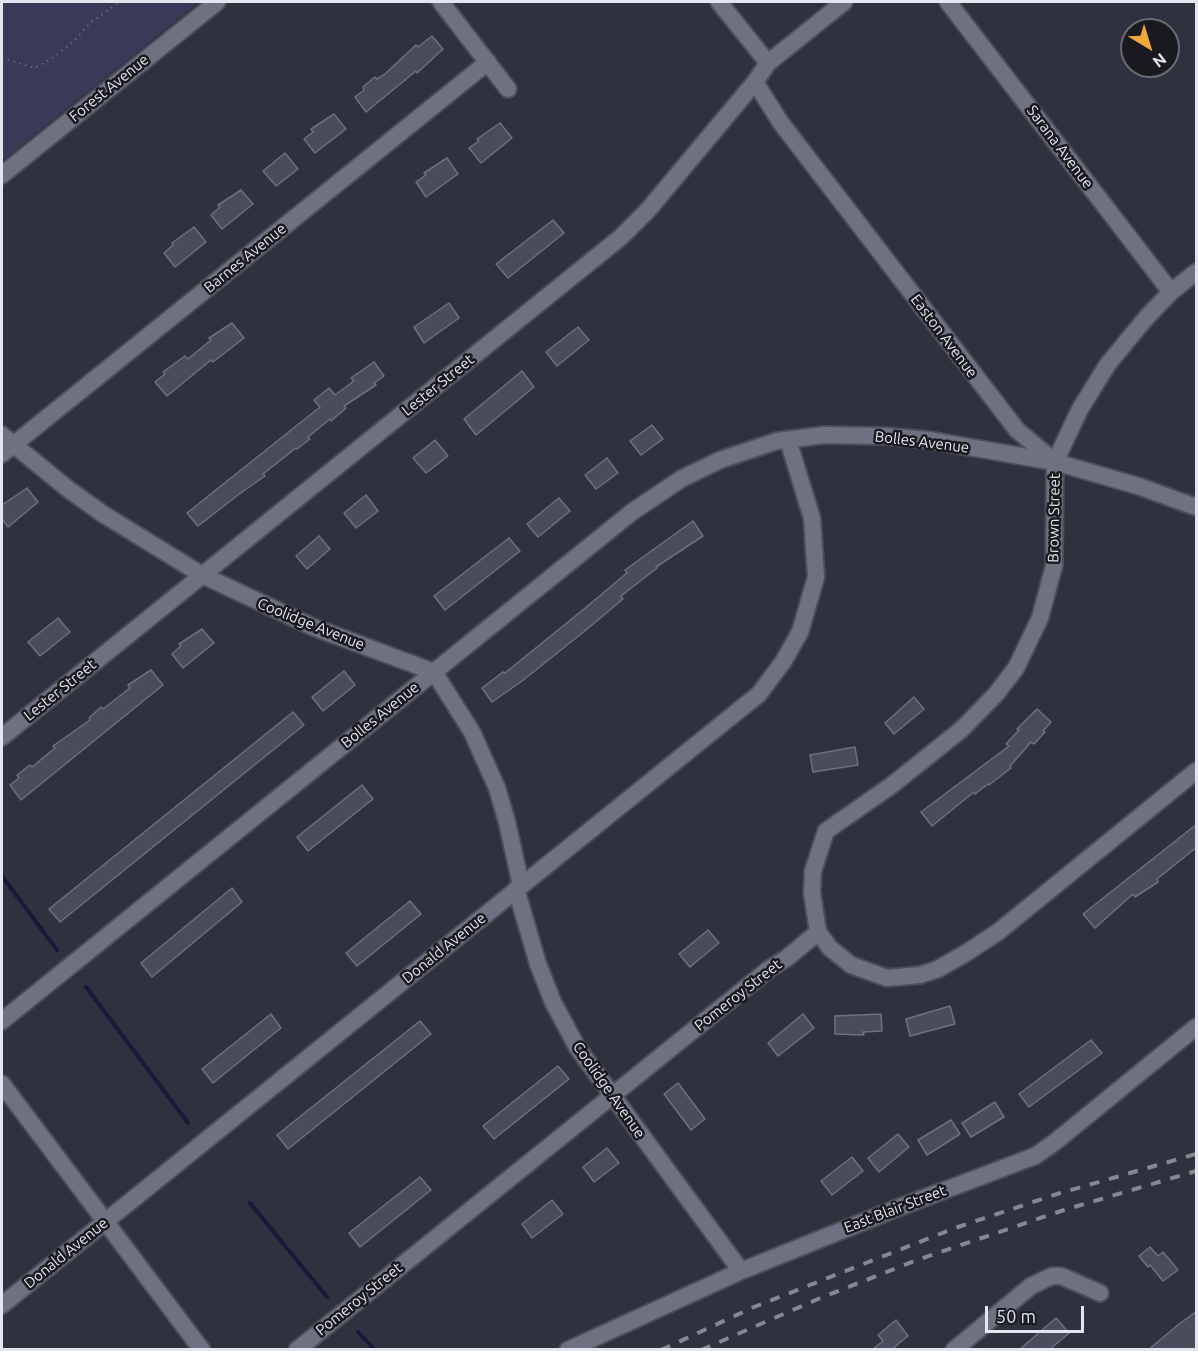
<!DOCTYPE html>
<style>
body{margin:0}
#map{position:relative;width:1198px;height:1351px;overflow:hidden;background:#30313f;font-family:Ubuntu,sans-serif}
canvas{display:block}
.frame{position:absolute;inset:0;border:3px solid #e4e5ee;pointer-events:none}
.north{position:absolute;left:1120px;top:18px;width:60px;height:60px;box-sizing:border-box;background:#191920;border:2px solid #6a6b72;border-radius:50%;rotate:142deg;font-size:16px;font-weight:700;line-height:24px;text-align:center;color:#e4e5ee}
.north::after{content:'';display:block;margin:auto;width:21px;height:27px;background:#efa73d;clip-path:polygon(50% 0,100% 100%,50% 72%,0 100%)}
.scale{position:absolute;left:985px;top:1306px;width:99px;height:27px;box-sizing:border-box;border:3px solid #e4e5ee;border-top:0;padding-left:8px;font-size:18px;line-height:21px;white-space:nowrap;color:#e4e5ee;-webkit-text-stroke:4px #191920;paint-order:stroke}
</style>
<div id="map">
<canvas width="1198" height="1351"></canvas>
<div class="frame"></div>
<div class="north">N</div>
<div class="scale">50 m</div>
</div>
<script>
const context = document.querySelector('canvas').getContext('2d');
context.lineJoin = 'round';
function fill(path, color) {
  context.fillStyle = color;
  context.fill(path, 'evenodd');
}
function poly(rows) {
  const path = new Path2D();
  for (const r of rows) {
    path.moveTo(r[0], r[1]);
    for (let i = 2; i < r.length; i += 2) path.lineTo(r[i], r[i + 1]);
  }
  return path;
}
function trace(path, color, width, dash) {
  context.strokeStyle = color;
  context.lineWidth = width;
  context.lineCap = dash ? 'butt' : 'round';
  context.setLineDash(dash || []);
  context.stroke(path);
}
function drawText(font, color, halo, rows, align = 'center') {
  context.font = font + ' Ubuntu,sans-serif';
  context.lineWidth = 5;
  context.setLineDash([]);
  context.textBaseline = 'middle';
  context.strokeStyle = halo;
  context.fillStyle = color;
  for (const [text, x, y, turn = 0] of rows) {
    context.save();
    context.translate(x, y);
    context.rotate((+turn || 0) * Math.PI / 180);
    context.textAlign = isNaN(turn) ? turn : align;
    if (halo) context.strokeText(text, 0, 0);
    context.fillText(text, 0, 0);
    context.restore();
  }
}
fill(poly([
 [2,2,199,2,2,161]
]), '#393958');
trace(poly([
 [2,876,57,950],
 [86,987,188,1123],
 [250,1203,327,1297],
 [358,1332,375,1350]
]), '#1a1838', 4);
const building = poly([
 [432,36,443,49,417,73,416,71,366,112,355,97,364,90,363,87,375,77,377,79,386,73,416,45,418,47,432,36],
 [334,114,346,129,315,153,304,139,313,132,311,129,334,114],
 [500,123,512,138,481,163,469,148,479,141,477,139,500,123],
 [285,153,298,169,276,186,263,171,285,153],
 [447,158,458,174,426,197,416,182,426,175,424,173,447,158],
 [241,190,253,204,222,229,211,215,220,207,218,205,241,190],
 [553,220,564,233,508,278,496,264,553,220],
 [194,227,206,242,175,267,164,253,173,245,172,243,194,227],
 [449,303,459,318,424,343,414,327,449,303],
 [232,323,244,338,213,362,211,360,167,396,155,382,165,374,163,372,185,356,188,359,211,340,209,338,232,323],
 [578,327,589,340,557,366,546,352,578,327],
 [374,362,384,376,374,383,376,385,344,406,346,408,331,421,330,419,308,437,310,439,297,449,296,448,263,474,265,476,242,492,198,526,187,513,320,407,314,400,329,388,335,395,354,381,351,378,374,362],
 [522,371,534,387,476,435,464,419,522,371],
 [652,425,663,439,641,455,630,441,652,425],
 [435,440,448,456,426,473,413,458,435,440],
 [607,458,618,473,596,489,585,475,607,458],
 [27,488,38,502,8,527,2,519,2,505,27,488],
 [366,495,378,511,356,528,344,513,366,495],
 [559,498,570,511,538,537,527,524,559,498],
 [693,521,703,536,656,567,657,568,621,596,623,599,586,630,522,681,492,702,482,688,503,672,505,673,584,609,627,573,625,570,693,521],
 [319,536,330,549,307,569,296,556,319,536],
 [509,538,520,551,445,610,434,596,509,538],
 [58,618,70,632,40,656,28,642,58,618],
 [202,629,214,643,183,668,172,654,181,646,179,644,202,629],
 [151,670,163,685,21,800,10,785,19,778,17,775,30,765,32,767,55,748,53,746,90,720,89,718,101,707,103,709,130,688,128,685,151,670],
 [344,671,355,685,323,711,312,697,344,671],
 [914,697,924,709,894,734,885,723,914,697],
 [1037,709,1051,722,1043,731,1045,732,1034,744,1031,742,1010,766,1011,768,989,785,988,784,975,794,974,792,932,826,921,812,1009,746,1006,744,1019,730,1017,729,1037,709],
 [293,712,304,725,60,922,49,909,293,712],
 [855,747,858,765,813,772,810,755,855,747],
 [362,785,373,799,308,851,297,837,362,785],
 [1197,824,1197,847,1157,879,1158,882,1135,897,1133,894,1095,928,1083,914,1197,824],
 [232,888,242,902,152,977,141,963,232,888],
 [410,901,421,914,357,966,346,953,410,901],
 [708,930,719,943,690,967,679,954,708,930],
 [950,1006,955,1024,910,1036,906,1019,950,1006],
 [271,1014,281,1028,213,1083,202,1069,271,1014],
 [803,1014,814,1028,778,1056,768,1043,803,1014],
 [881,1014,882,1031,863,1032,864,1035,835,1034,835,1016,881,1014],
 [420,1021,431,1034,288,1149,277,1135,420,1021],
 [1091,1040,1102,1053,1029,1107,1019,1094,1091,1040],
 [558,1066,569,1079,494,1139,483,1126,558,1066],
 [678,1083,705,1119,691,1130,664,1094,678,1083],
 [995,1102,1004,1117,971,1137,962,1123,995,1102],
 [951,1120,960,1134,927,1155,918,1140,951,1120],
 [898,1134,909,1147,879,1172,868,1158,898,1134],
 [607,1148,619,1163,594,1182,583,1167,607,1148],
 [852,1157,863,1171,832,1195,821,1181,852,1157],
 [420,1177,431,1190,360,1247,349,1233,420,1177],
 [552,1200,563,1214,532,1238,522,1224,552,1200],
 [1150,1247,1158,1256,1163,1252,1178,1270,1163,1281,1150,1265,1148,1267,1139,1256,1150,1247],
 [1197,1311,1197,1350,1148,1350,1179,1324,1197,1311],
 [1056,1318,1069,1333,1049,1350,1019,1350,1056,1318],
 [896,1320,908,1336,891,1350,872,1350,883,1341,878,1335,896,1320]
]);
fill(building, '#4a4b5b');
trace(building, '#6e6f80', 1.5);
const minor = poly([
 [441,2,508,89],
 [719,2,768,63],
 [948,2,1171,292],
 [755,82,781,123,1017,430,1055,462,1138,486,1196,507],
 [2,175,217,2],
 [2,435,68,489,103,514,202,575,313,627,434,672,472,732,497,788,507,822,521,885],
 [2,454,488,62],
 [2,737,621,237,648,210,755,82,768,63,844,2],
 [516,889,538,964,553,1002,577,1047,741,1271],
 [818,932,812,892,813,871,826,831,892,785,962,729,996,694,1016,668,1040,618,1054,566,1055,462,1080,409,1108,364,1146,318,1171,292,1196,272],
 [818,932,830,948,851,965,887,978,920,975,938,969,966,953,998,932,1196,771],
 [2,1021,632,512,681,479,720,460,777,441,824,435,884,436,929,440,1055,462],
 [2,1084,202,1350],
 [2,1305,759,694,783,662,800,632,816,577,812,518,788,440],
 [297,1350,769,969,787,958,818,932],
 [568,1350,741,1271,895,1209,1035,1156,1055,1142,1196,1027],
 [954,1350,1031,1286,1052,1276,1061,1276,1100,1293]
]);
trace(minor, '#4d4d5a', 20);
trace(poly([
 [2,58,35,68,54,57,73,42,91,22,120,2]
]), '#696a77', 2, [1.5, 4.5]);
trace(minor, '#6f7080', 16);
trace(poly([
 [661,1350,754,1307,955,1228,1057,1194,1196,1154],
 [701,1350,818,1299,917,1260,1064,1210,1196,1171]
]), '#868793', 4, [10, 10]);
drawText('15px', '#e4e5ee', '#191920', [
 ["Forest Avenue",109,88,-39],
 ["Sarana Avenue",1060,147,53],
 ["Barnes Avenue",245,258,-39],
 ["Easton Avenue",944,336,53],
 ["Lester Street",438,385,-39],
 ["Bolles Avenue",922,442,7],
 ["Brown Street",1054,518,-89],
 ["Coolidge Avenue",311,624,22],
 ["Lester Street",60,690,-39],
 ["Bolles Avenue",380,715,-39],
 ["Donald Avenue",444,948,-39],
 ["Pomeroy Street",738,995,-38],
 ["Coolidge Avenue",609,1090,55],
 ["East Blair Street",895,1209,-21],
 ["Donald Avenue",66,1253,-39],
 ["Pomeroy Street",359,1299,-39]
]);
</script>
